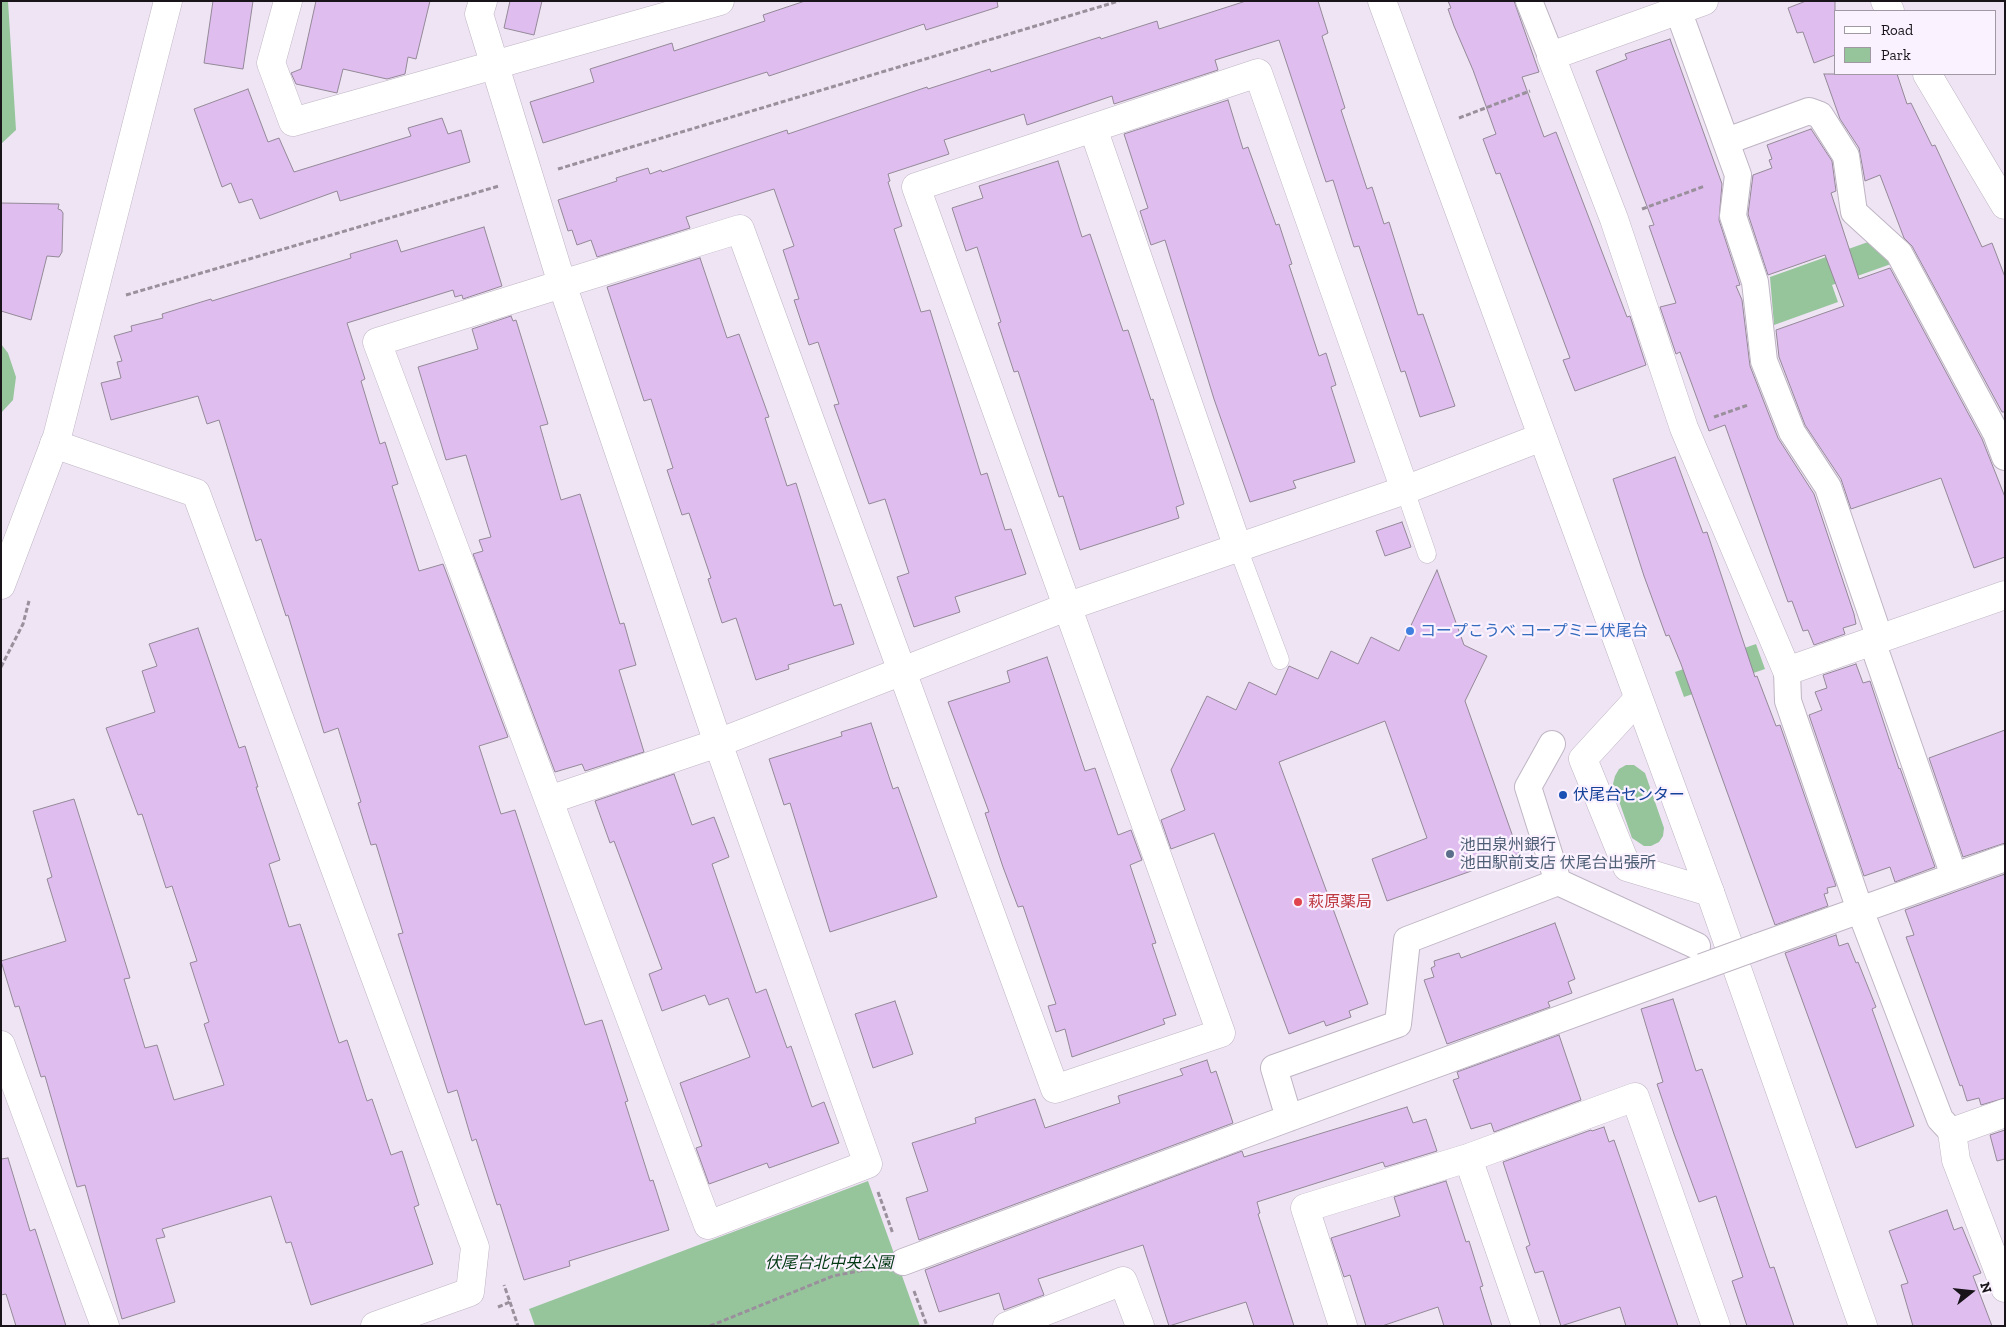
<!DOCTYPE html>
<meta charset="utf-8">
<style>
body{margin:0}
#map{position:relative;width:2006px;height:1327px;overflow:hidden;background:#efe4f4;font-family:"Zilla Slab",serif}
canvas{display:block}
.frame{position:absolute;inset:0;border:2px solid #181419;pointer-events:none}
.legend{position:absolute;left:1834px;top:10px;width:162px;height:65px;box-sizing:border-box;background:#fbf2ff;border:1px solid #a099a3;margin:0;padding:6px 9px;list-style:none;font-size:15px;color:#181419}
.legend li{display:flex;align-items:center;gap:10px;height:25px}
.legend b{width:25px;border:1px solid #a099a3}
.north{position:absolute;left:1946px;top:1267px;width:50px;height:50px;-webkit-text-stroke:4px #fbf2ff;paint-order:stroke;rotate:74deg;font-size:14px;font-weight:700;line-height:20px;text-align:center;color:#181419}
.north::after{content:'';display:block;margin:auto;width:18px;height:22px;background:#181419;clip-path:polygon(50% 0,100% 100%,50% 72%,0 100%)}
</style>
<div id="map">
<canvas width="2006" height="1327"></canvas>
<div class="frame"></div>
<ul class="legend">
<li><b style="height:6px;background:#fff"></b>Road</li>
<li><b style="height:14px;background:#96c59c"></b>Park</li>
</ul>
<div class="north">N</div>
</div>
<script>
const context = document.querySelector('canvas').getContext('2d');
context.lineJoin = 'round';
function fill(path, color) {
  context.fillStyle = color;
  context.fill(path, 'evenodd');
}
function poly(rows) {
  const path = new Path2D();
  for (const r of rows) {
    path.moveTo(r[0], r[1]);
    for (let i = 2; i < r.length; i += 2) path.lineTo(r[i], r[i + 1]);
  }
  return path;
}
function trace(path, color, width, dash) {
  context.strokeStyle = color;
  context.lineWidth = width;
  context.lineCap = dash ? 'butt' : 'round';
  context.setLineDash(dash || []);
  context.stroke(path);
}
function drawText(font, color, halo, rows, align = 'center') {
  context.font = font + ' "Zilla Slab","Noto Sans JP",serif';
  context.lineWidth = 4.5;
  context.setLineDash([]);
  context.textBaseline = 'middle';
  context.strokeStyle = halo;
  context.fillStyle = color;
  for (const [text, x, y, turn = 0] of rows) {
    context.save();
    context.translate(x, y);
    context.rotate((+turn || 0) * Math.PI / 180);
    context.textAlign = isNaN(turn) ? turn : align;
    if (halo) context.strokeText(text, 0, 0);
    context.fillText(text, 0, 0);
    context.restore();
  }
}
fill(poly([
 [1,1,8,1,16,130,1,144],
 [1868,242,1891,264,1832,285,1838,302,1774,325,1770,277],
 [1,344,8,353,16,377,13,400,1,413],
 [1756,644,1765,669,1684,697,1675,672],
 [1626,765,1634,765,1645,773,1664,828,1663,836,1659,842,1651,846,1644,846,1632,838,1613,784,1615,776,1619,769],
 [868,1181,920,1326,535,1326,529,1309]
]), '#96c59c');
const building = poly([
 [213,1,253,1,243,69,204,63,213,1],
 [316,1,430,1,416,59,408,57,405,74,387,79,343,69,337,93,296,84,291,73,301,69,316,1],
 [510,1,542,1,534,35,504,28,510,1],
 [805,1,997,1,998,7,926,30,924,24,769,76,767,72,543,143,530,102,594,82,590,69,672,43,674,51,765,21,763,15,805,1],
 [1246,1,1318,1,1328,33,1322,36,1345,108,1341,110,1367,189,1372,187,1384,224,1389,222,1418,315,1423,314,1455,406,1420,417,1405,371,1401,372,1359,246,1354,247,1333,180,1326,182,1279,40,1215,60,1218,70,1114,104,1112,96,1027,125,1024,114,944,140,949,154,888,174,890,181,888,182,902,226,894,229,921,312,930,310,981,475,987,473,1005,530,1011,529,1026,574,955,597,960,612,914,627,897,577,909,573,885,499,869,504,834,405,839,404,818,342,809,345,794,300,799,299,783,250,794,246,774,189,686,217,690,228,597,257,591,240,577,245,572,230,568,231,558,200,617,181,616,178,648,168,650,174,661,170,662,172,787,130,788,134,927,87,928,89,990,69,991,72,1100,37,1101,39,1157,21,1159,29,1246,1],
 [1448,1,1514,1,1539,72,1522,77,1544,137,1556,132,1627,317,1630,316,1646,365,1575,391,1563,360,1570,358,1500,173,1496,174,1483,139,1496,134,1473,70,1454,26,1448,9,1451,8,1448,1],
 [1806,1,1835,1,1835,55,1814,63,1803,32,1797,33,1788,8,1806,1],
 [1670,39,1722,184,1719,220,1740,285,1736,286,1742,300,1750,366,1778,438,1814,494,1854,614,1856,624,1843,628,1845,634,1814,645,1808,630,1803,631,1792,601,1788,602,1725,425,1709,431,1680,352,1676,354,1660,307,1676,303,1649,226,1654,225,1596,71,1627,59,1625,54,1670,39],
 [1824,74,1897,74,1907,104,1911,103,1932,146,1935,145,1982,247,1992,243,2005,277,2005,412,2002,412,1912,246,1904,238,1880,175,1865,181,1859,148,1840,119,1824,74],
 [248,89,268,142,279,138,294,172,411,136,408,128,442,118,448,134,461,130,470,162,340,201,337,191,260,219,252,199,239,203,231,183,222,187,194,109,248,89],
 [1228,100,1243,149,1248,147,1276,225,1279,224,1292,264,1289,265,1319,356,1326,353,1336,385,1331,387,1355,462,1293,481,1296,488,1250,502,1214,399,1165,240,1151,245,1140,211,1148,208,1124,134,1228,100],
 [1811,129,1832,161,1836,191,1831,193,1859,279,1890,268,1982,439,2005,497,2005,557,1974,568,1941,478,1851,509,1841,479,1805,425,1779,357,1776,330,1844,306,1825,255,1768,275,1748,214,1753,175,1772,168,1769,160,1772,159,1767,145,1811,129],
 [1058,161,1082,237,1090,234,1123,331,1128,330,1151,400,1153,399,1184,504,1176,507,1179,518,1080,550,1063,496,1059,497,1018,371,1014,372,998,323,1001,322,977,247,966,251,952,208,983,198,979,186,1058,161],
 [1,203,59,204,58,209,61,210,63,213,62,252,59,257,47,256,31,320,1,311,1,203],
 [484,227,502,286,463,299,462,295,455,297,453,290,347,323,365,379,361,381,380,444,385,442,398,484,392,486,419,571,443,564,508,737,479,746,501,814,515,810,585,1025,602,1020,628,1101,625,1102,650,1181,653,1180,669,1230,569,1261,570,1266,524,1280,500,1204,497,1205,476,1139,472,1141,457,1090,448,1093,398,934,403,933,376,844,371,845,358,803,361,802,338,728,324,733,288,615,286,616,261,539,256,541,219,420,207,424,198,396,111,420,101,383,121,378,117,362,122,361,114,336,132,331,131,326,163,318,162,314,211,299,212,301,351,258,350,254,397,240,401,252,484,227],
 [700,258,727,338,739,334,769,417,765,418,787,486,796,483,834,606,841,604,854,644,788,665,789,669,756,680,736,618,722,623,708,579,711,578,689,513,682,515,667,470,673,468,651,399,644,401,607,287,700,258],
 [511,316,513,321,516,320,548,424,540,426,561,500,580,494,620,624,624,623,636,665,619,670,644,752,585,771,582,764,555,772,473,554,483,551,479,540,491,537,466,455,446,460,418,367,478,349,472,329,511,316],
 [1675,457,1703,533,1707,532,1755,677,1757,676,1776,726,1780,725,1836,886,1827,888,1828,893,1824,894,1828,906,1775,925,1681,664,1669,635,1666,636,1644,576,1613,479,1675,457],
 [1402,522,1411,547,1385,556,1376,531,1402,522],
 [1437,570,1464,645,1487,656,1465,701,1519,854,1387,901,1372,859,1427,838,1385,721,1279,762,1368,1004,1349,1011,1351,1017,1326,1026,1324,1021,1289,1034,1214,833,1171,849,1161,820,1185,810,1171,770,1207,696,1236,710,1249,682,1276,695,1289,666,1318,679,1331,651,1358,664,1371,637,1399,651,1437,570],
 [198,628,239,748,245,746,258,787,256,787,280,860,269,864,289,927,300,924,339,1043,347,1040,367,1101,372,1099,391,1155,402,1151,419,1205,414,1207,433,1264,311,1305,291,1242,286,1243,271,1196,162,1229,165,1237,156,1239,175,1302,122,1319,85,1185,77,1187,45,1076,41,1077,19,1006,15,1007,1,961,66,941,47,879,52,877,33,811,74,799,130,978,124,979,145,1048,157,1045,174,1100,224,1085,204,1024,209,1022,190,963,197,961,172,886,166,888,142,814,138,815,106,728,155,712,142,671,157,666,149,644,198,628],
 [1047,657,1085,771,1095,768,1118,835,1131,830,1142,860,1130,865,1156,943,1152,944,1176,1015,1163,1019,1165,1024,1072,1057,1065,1029,1056,1032,1048,1006,1056,1004,1023,906,1018,907,1003,867,985,813,989,812,948,702,1010,682,1007,671,1047,657],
 [1856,664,1863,683,1870,681,1899,769,1900,768,1935,867,1895,882,1890,867,1864,876,1809,715,1822,710,1815,692,1827,688,1823,675,1856,664],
 [871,723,893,789,898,787,937,897,830,932,790,803,784,805,769,759,842,736,841,732,871,723],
 [2005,730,2005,843,1963,857,1929,758,2005,730],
 [674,774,692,825,714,817,729,857,712,864,756,993,766,989,787,1048,791,1046,812,1107,824,1102,839,1143,769,1168,767,1163,709,1184,696,1148,702,1146,680,1083,750,1057,728,998,709,1005,705,995,662,1011,649,974,662,969,614,841,610,843,595,801,674,774],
 [2005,874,2005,1098,1981,1105,1979,1098,1967,1101,1962,1085,1960,1086,1906,937,1914,935,1905,910,2005,874],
 [1555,923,1575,979,1568,982,1572,993,1548,1002,1550,1007,1447,1044,1424,980,1434,977,1431,968,1435,966,1434,961,1459,953,1461,958,1555,923],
 [1836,935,1839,946,1848,943,1856,963,1858,962,1876,1007,1872,1009,1914,1126,1856,1148,1785,953,1836,935],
 [1673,999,1696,1071,1702,1069,1770,1268,1774,1267,1794,1326,1747,1326,1732,1281,1743,1277,1716,1196,1699,1202,1674,1134,1657,1084,1663,1082,1641,1009,1673,999],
 [895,1001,913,1054,873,1068,855,1014,895,1001],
 [1559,1035,1581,1100,1494,1132,1491,1123,1471,1129,1453,1080,1459,1078,1457,1072,1559,1035],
 [1207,1060,1211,1073,1216,1071,1233,1123,919,1240,906,1198,928,1191,912,1143,976,1123,975,1118,1035,1099,1045,1128,1120,1103,1118,1096,1183,1075,1180,1069,1207,1060],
 [1407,1107,1413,1123,1426,1119,1437,1151,1385,1167,1383,1162,1257,1202,1260,1213,1258,1214,1294,1326,1254,1326,1246,1302,1169,1326,1143,1245,1038,1279,1044,1295,1004,1310,999,1293,939,1312,925,1270,1242,1151,1244,1157,1407,1107],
 [1604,1127,1609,1142,1614,1140,1678,1326,1626,1326,1620,1307,1561,1326,1543,1271,1535,1273,1526,1247,1530,1245,1503,1162,1591,1130,1592,1131,1604,1127],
 [2005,1130,2005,1159,1997,1161,1990,1135,2005,1130],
 [8,1158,30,1231,35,1229,66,1326,16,1326,6,1294,1,1295,1,1159,8,1158],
 [1446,1181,1466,1242,1469,1241,1483,1286,1480,1287,1492,1326,1444,1326,1438,1307,1382,1326,1366,1326,1350,1275,1344,1277,1331,1238,1400,1216,1394,1197,1446,1181],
 [1947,1210,1954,1230,1962,1227,1981,1273,1973,1276,1992,1326,1913,1326,1901,1285,1908,1283,1889,1231,1947,1210]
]);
fill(building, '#dfbdef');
trace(building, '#938997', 1);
const service = poly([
 [1405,490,1427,554],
 [1238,548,1280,660]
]);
const pedestrian = poly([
 [1529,1,1551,56],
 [1678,10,1738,175,1733,216,1755,282,1764,361,1792,432,1828,487,1880,639],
 [1727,141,1809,111,1820,115,1846,156,1854,212,1899,253,1996,433,2005,457],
 [1872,641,1954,876],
 [1787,671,1788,701,1860,910,1940,1119,1952,1132],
 [1552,744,1528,787,1558,882],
 [1757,947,2005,858],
 [1289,1118,1274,1068,1398,1024,1407,940,1558,882,1697,946],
 [903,1262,1289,1118,1702,967]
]);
const minor = poly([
 [288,1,271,63,293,122,720,1],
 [483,1,479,14,562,284,718,743,868,1164,708,1225,377,342,562,284,740,229,1055,1089,1221,1033,916,187,1258,73,1405,490],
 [1704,1,1551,56,1614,219,1684,428,1787,671,2005,595],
 [1885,1,1890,11],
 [1927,74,2005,205],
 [1093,128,1238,548],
 [54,444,196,493,475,1247,470,1292,375,1326],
 [1638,699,1583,759,1627,867,1710,892],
 [549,800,718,743,1069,606,1405,490,1542,437],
 [1,1045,105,1326],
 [2005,1113,1952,1132,1956,1160,2005,1288],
 [1468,1158,1526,1326],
 [1007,1326,1123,1281,1140,1326],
 [1343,1326,1305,1208,1468,1158,1635,1097,1716,1326]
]);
const tertiary = poly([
 [1382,1,1710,892,1863,1326],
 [1,585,57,437,168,1]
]);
trace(service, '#bfb5c4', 19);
trace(pedestrian, '#bfb5c4', 28);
trace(minor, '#bfb5c4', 29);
trace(tertiary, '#bfb5c4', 29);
trace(poly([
 [1459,118,1530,91],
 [558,169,1119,1],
 [1642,209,1705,186],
 [126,295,499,186],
 [1714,417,1748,405],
 [1,667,23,624,29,601],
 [878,1192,893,1234],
 [914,1291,927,1326],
 [510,1302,518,1326],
 [498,1307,510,1302,504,1285],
 [710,1326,833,1276,874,1268]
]), '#99909c', 3, [5, 2.5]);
trace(service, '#fff', 18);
trace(pedestrian, '#fff', 26);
trace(minor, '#fff', 28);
trace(tertiary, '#fff', 28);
const pedestrianBridge = poly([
 [1702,967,1757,947]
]);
trace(pedestrianBridge, '#bfb5c4', 28, []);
trace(pedestrianBridge, '#fff', 26);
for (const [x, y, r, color] of [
 [1410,631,5,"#3f7fe0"],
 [1563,795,5,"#1a4fb4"],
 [1450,854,5,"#5c6f8a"],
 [1298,902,5,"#e0444e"]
]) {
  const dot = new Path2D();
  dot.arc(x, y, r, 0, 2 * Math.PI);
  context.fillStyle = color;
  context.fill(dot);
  trace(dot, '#fbf2ff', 2);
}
drawText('16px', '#366cbe', '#fbf2ff', [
 ["コープこうべ コープミニ伏尾台",1420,631]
], 'left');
drawText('16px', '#164399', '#fbf2ff', [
 ["伏尾台センター",1573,795]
], 'left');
drawText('16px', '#4e5e75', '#fbf2ff', [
 ["池田泉州銀行",1460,845],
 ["池田駅前支店 伏尾台出張所",1460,863]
], 'left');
drawText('16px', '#be3a42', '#fbf2ff', [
 ["萩原薬局",1308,902]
], 'left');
drawText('italic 16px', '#003912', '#fbf2ff', [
 ["伏尾台北中央公園",829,1263]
]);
</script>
